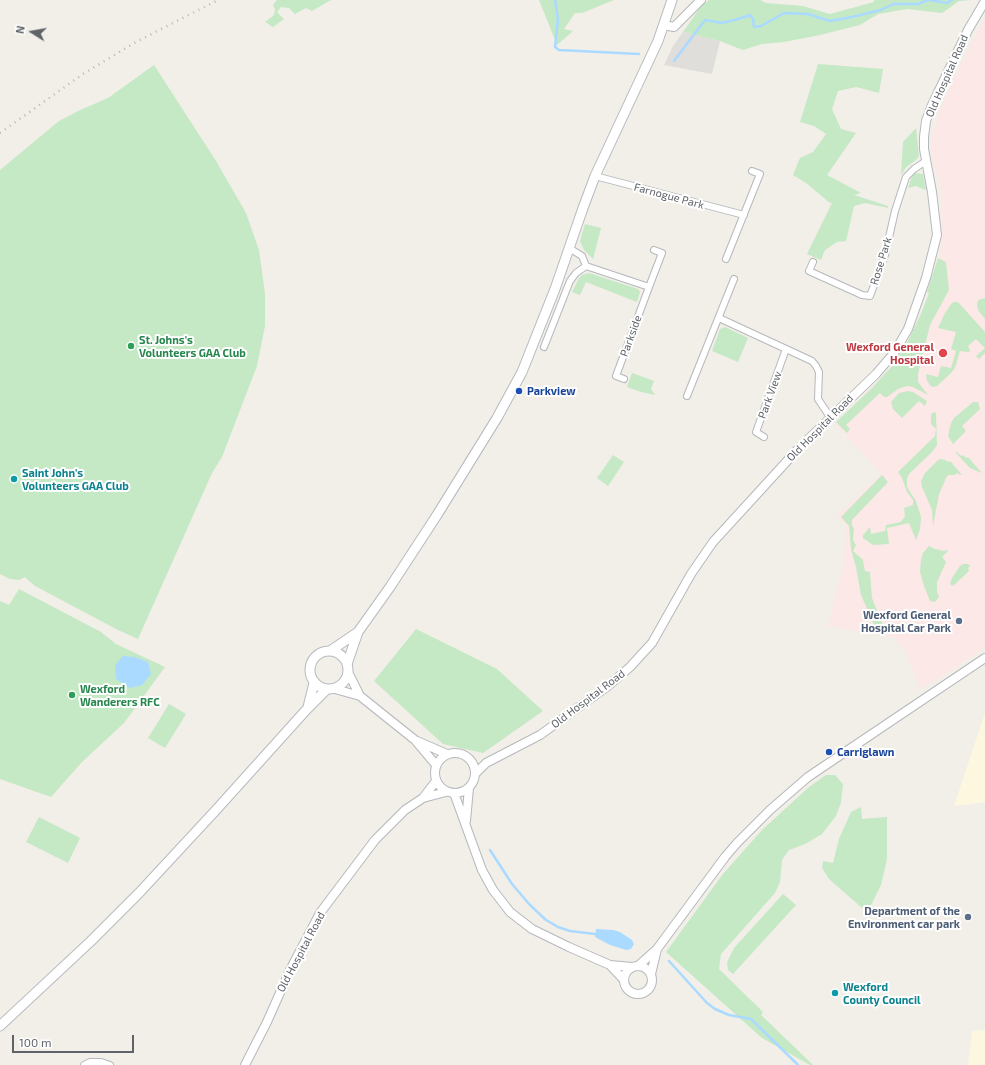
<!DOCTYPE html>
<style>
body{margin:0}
#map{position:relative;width:985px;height:1065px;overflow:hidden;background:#f1efe8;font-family:"Exo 2",sans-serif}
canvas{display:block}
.north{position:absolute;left:12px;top:12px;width:40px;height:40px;-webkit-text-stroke:3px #fff;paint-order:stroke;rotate:281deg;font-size:11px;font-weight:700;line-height:16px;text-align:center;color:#5f6368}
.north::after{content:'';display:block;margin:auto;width:14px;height:18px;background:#5f6368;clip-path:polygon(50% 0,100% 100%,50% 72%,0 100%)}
.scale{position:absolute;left:12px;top:1035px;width:122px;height:18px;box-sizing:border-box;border:2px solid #5f6368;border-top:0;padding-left:5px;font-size:12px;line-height:14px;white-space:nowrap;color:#5f6368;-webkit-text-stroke:3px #fff;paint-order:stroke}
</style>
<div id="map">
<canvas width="985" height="1065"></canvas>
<div class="north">N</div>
<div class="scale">100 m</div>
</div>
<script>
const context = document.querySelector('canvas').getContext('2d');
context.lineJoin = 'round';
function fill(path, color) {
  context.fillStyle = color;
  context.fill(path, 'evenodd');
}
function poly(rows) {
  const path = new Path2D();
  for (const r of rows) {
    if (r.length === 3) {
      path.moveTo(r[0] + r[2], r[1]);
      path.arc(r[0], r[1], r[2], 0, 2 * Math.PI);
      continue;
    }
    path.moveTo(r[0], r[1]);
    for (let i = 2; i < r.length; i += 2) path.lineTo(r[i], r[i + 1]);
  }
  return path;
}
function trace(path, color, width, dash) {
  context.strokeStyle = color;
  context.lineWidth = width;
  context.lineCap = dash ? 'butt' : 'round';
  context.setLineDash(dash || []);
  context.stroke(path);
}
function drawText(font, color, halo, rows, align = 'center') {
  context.font = font + ' "Exo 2",sans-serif';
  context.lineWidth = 4;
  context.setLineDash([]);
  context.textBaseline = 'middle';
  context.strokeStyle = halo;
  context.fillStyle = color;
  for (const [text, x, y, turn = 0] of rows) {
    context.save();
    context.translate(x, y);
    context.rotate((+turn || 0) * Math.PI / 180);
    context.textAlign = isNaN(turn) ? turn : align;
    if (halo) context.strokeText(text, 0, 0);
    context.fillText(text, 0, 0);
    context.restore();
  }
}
fill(poly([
 [985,713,985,802,954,806],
 [985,1030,985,1065,968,1065,972,1031]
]), '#fef7e0');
fill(poly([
 [683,32,720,41,712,74,664,65,673,46]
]), '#e0deda');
fill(poly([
 [985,17,985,648,960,665,919,690,915,674,905,651,894,638,828,626,834,598,844,566,846,523,835,518,881,473,835,424,893,365,908,341,921,314,929,293,927,292,942,246,942,202,941,189,932,156,931,142,933,133,939,112,952,82]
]), '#fce8e6');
fill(poly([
 [277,0,331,0,312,11,306,8,295,14,289,8,281,7,277,12,284,19,273,27,265,22,274,15,275,9,273,5],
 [539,0,614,0,582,13,575,13,564,29,573,31,557,45],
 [709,0,760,0,766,3,803,6,830,14,874,2,874,0,971,0,959,1,942,13,907,9,878,14,860,25,820,35,784,42,762,44,743,50,720,41,683,32,702,5],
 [818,64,883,69,879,93,856,87,838,91,832,109,841,129,856,133,827,175,861,193,854,195,888,206,888,208,865,203,854,206,846,241,837,242,825,250,821,260,807,254,832,203,830,203,806,183,793,175,800,158,813,152,826,134,814,126,800,122],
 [154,65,216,161,246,213,259,250,265,294,265,326,257,366,222,457,212,473,138,639,118,630,35,586,25,577,19,580,10,579,0,574,0,170,59,121,78,111,108,98],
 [916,128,919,156,916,160,906,167,901,175,903,142],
 [915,173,923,174,926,190,916,186,908,188,912,176],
 [585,224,601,228,593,259,584,250,580,241],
 [938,258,946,262,949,290,930,325,918,374,918,382,928,395,913,387,907,386,898,389,887,397,884,397,880,393,846,425,850,429,847,433,836,422,872,388,893,365,908,341,921,314,929,293,927,292],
 [589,273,638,289,640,292,637,302,586,282,580,295,572,292,579,278,582,275],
 [985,298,985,319,978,310,977,305,978,300],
 [954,302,958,302,985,332,985,353,979,359,976,356,985,348,976,339,968,346,970,350,969,352,960,351,955,368,950,374,937,386,932,387,929,384,928,381,927,381,926,374,938,377,941,366,951,368,956,351,951,349,956,332,938,328,945,313,951,304],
 [725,327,748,338,738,362,712,351,720,329],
 [632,373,654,381,651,389,655,395,641,392,627,387],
 [908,391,913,392,927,401,926,403,925,406,919,401,902,418,893,409,891,402,899,393],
 [973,402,978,402,980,409,962,426,966,431,953,444,948,436,951,423,954,418],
 [935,412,936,414,937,445,932,452,909,474,907,479,907,487,916,501,921,517,920,529,916,540,909,523,887,528,889,544,873,545,863,538,863,535,870,527,871,534,885,531,886,525,901,522,905,516,904,508,913,505,913,500,907,492,902,478,898,472,935,436,936,429,931,424,931,414],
 [957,452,961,456,963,455,966,458,968,457,982,473,970,468,956,453],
 [613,455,624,462,608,486,597,478],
 [941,459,945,460,948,462,950,461,962,475,956,473,955,475,949,475,947,476,939,494,933,526,932,510,922,487,921,481,925,473,938,460],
 [882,475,888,482,852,520,852,526,854,528,853,540,856,545,853,551,863,560,865,571,870,572,872,598,885,631,876,629,861,595,856,567,851,549,849,526,841,517],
 [929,546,935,549,944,551,947,550,948,551,942,557,946,562,937,582,937,591,939,597,935,602,930,601,924,586,920,572,921,560,923,553],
 [963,564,968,564,970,566,968,568,969,571,954,585,952,586,950,584,952,578,960,566],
 [19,589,101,632,116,644,165,667,124,723,82,762,51,797,0,779,0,601,9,605],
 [416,629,497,669,543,711,483,753,443,744,374,681],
 [169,704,186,714,165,748,148,738],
 [826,775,835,775,843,784,841,802,836,816,822,834,805,844,789,850,782,860,780,882,775,893,721,954,719,969,763,1012,761,1015,813,1065,810,1065,762,1038,666,952,723,874,762,830,809,787],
 [861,807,862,819,887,817,887,859,881,885,871,905,867,909,861,907,829,879,822,868,823,861,833,863,839,839,851,812],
 [39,817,80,838,68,863,26,842],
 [783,894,796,905,733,974,728,970,727,962,734,948]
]), '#c5e8c5');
fill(poly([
 [123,656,135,657,148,662,151,674,142,685,130,688,116,679,115,665],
 [596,929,613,930,620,932,632,940,634,944,631,949,626,950,610,945,595,937]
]), '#aadaff');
trace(poly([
 [555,0,558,19,555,47,559,50,639,54],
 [930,0,947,3,952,0],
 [674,61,705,20,722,23,738,19,750,15,753,19,754,27,761,26,784,13,808,14,830,21,852,17,881,10,893,4,918,4,928,0],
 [490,850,512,884,530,905,546,920,558,927,570,931,595,934],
 [669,961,707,1003,715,1009,729,1015,751,1019,798,1065]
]), '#aadaff', 2.5);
const minor = poly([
 [595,176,744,215],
 [569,248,582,256,586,266,649,287,616,376,624,379],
 [726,259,760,174,752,171],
 [813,262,809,271,862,295,870,296,885,255,895,211,906,177,914,169,926,161],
 [649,287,662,253,654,250],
 [719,318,812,361,816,366,819,372,818,399,830,417],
 [544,347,570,281,576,273,586,266],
 [687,396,734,279],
 [764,437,756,432,786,349],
 [84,1065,90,1062,101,1062,110,1065]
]);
const tertiary = poly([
 [664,25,674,27,701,0],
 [348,672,360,696],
 [335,689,360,696,415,740,436,765],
 [417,741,447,754],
 [455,773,20],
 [475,774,486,763,540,735,608,686,630,667,652,643,691,574,713,542,799,448,876,374,894,353,908,329,926,278,937,235,932,192,924,149,924,137,926,121,932,105,968,30,985,1],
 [454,793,482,870,493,890,510,912,532,929,569,947,610,965,632,967],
 [423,798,436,781],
 [466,821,469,788],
 [610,965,624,980],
 [638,966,657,949,725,857,737,843,770,810,808,777,985,658],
 [638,980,14],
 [651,974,657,949],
 [245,1065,267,1022,291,968,320,913,375,840,405,810,423,798,446,792]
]);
const secondary = poly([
 [329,670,19],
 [330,651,358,632],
 [347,664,358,632,390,587,437,515,497,418,522,372,555,289,583,208,595,176,658,41,672,0],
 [308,707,314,683],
 [0,1026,91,941,139,893,216,810,307,709,327,689]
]);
trace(minor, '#b5b8bc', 8);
trace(tertiary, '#b5b8bc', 10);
trace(secondary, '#b6babf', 11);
trace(minor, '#fff', 6);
trace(tertiary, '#fff', 8);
trace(secondary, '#fff', 9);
trace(poly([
 [0,133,83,74,136,42,218,0]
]), '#b6b7b8', 2.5, [1, 5]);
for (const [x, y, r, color] of [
 [131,346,4,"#2e9e5b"],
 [943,353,5,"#e0444e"],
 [519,391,4,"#1a4fb4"],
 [14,479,4,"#0f9aa8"],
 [959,621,4,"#5c6f8a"],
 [72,695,4,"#2e9e5b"],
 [829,752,4,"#1a4fb4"],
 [968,917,4,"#5c6f8a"],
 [835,993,4,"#0f9aa8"]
]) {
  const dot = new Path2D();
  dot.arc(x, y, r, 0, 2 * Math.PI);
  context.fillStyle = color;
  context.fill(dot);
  trace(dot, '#fff', 1.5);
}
drawText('11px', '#5f6368', '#fff', [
 ["Old Hospital Road",947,76,-66],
 ["Farnogue Park",669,196,15],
 ["Rose Park",881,261,-73],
 ["Parkside",631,336,-70],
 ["Park View",770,395,-70],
 ["Old Hospital Road",820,428,-45],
 ["Old Hospital Road",588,699,-37],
 ["Old Hospital Road",301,952,-62]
]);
drawText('bold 11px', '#27864d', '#fff', [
 ["St. Johns's",139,340],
 ["Volunteers GAA Club",139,353],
 ["Wexford",80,689],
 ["Wanderers RFC",80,702]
], 'left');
drawText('bold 11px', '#be3a42', '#fff', [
 ["Wexford General",934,347],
 ["Hospital",934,360]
], 'right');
drawText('bold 11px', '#164399', '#fff', [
 ["Parkview",527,391],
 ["Carriglawn",837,752]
], 'left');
drawText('bold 11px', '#0d838f', '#fff', [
 ["Saint John's",22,473],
 ["Volunteers GAA Club",22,486],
 ["Wexford",843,987],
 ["County Council",843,1000]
], 'left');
drawText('bold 11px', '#4e5e75', '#fff', [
 ["Wexford General",951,615],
 ["Hospital Car Park",951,628],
 ["Department of the",960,911],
 ["Environment car park",960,924]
], 'right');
</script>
